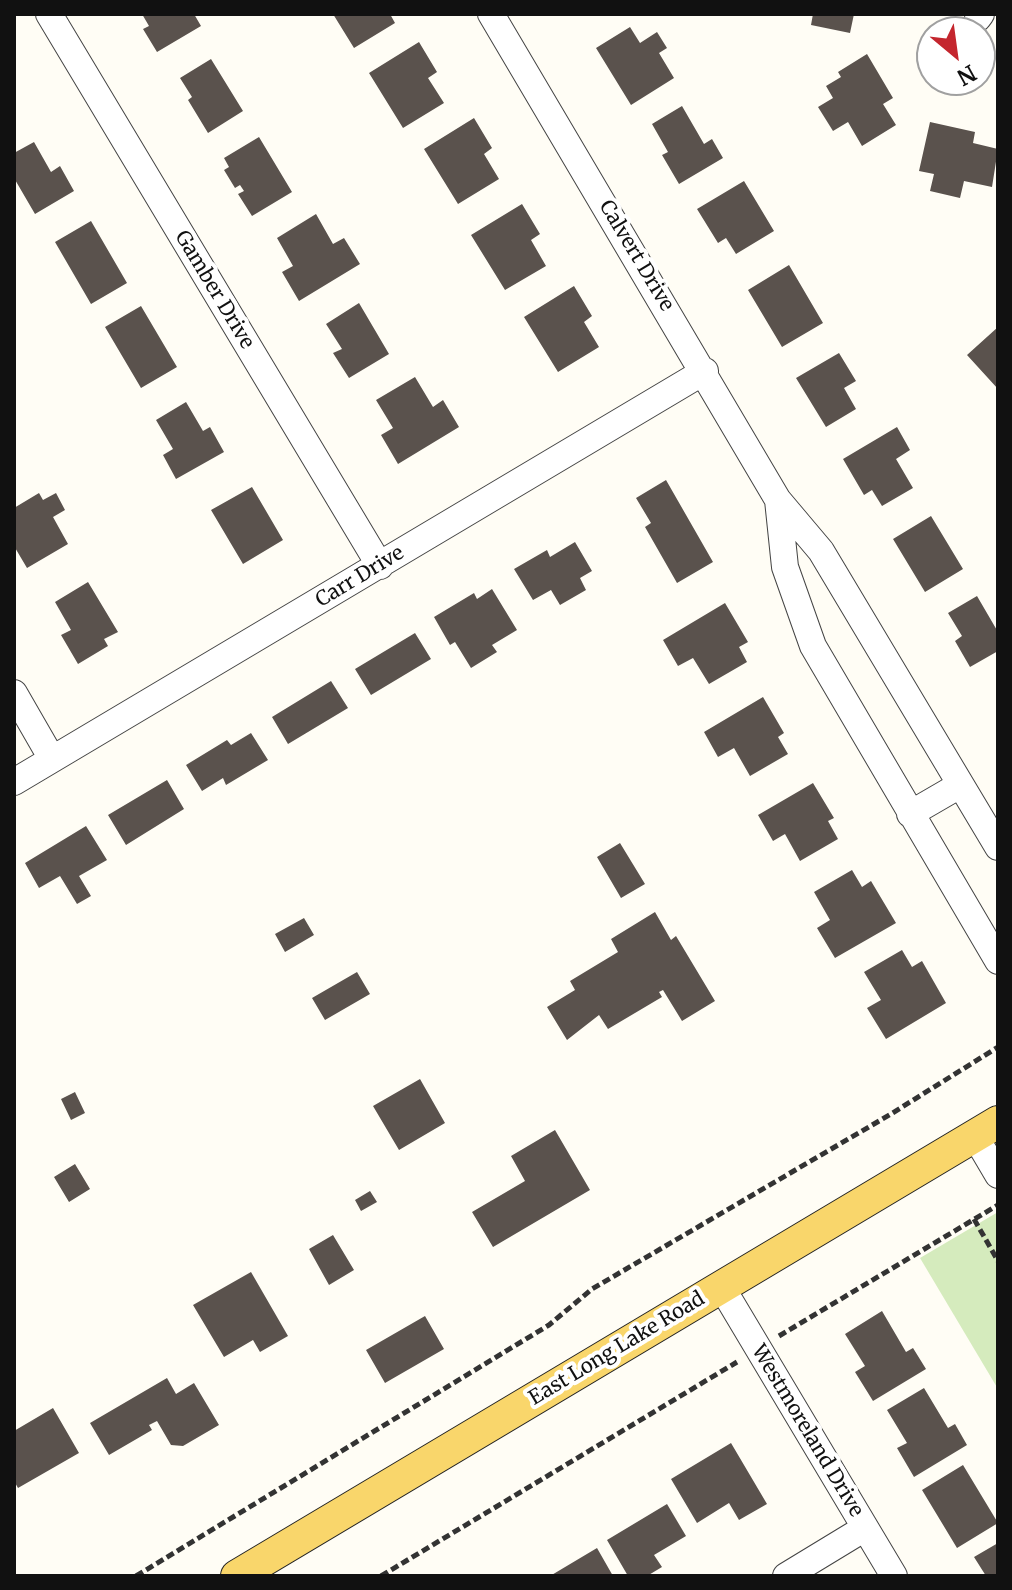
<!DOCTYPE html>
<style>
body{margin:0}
#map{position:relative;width:1012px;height:1590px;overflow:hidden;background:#fffdf5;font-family:Merriweather,serif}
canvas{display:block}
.frame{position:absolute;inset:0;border:16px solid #111;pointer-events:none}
.north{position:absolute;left:916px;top:16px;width:80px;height:80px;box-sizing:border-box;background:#fff;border:2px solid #a0a0a0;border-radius:50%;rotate:151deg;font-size:22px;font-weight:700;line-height:32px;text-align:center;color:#111}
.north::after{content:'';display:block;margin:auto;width:28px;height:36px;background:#c4262e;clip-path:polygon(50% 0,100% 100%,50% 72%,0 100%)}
</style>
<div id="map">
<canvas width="1012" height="1590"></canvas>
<div class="frame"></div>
<div class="north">N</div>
</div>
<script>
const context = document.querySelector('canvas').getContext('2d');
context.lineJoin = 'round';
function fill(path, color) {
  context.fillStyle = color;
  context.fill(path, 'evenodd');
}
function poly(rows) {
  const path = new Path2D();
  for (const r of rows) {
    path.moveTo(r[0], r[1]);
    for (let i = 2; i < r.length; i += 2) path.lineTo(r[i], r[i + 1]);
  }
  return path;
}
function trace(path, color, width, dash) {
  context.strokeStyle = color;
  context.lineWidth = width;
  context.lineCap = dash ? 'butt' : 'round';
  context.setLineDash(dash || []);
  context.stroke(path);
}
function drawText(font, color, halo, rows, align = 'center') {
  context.font = font + ' Merriweather,serif';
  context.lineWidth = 8;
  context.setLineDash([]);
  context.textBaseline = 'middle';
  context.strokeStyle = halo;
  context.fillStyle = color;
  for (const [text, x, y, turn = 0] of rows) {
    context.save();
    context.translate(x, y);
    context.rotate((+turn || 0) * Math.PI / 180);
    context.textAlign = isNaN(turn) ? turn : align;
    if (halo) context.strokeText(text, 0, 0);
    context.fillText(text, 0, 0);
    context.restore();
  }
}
fill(poly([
 [998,1212,998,1389,920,1258]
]), '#d5ebbd');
fill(poly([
 [142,14,194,14,201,26,157,52,143,29,149,26],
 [333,14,390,14,395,23,354,48],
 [813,14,854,14,850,33,811,25],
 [630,27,640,43,657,32,667,48,659,53,674,78,631,105,596,48],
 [419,42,437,72,428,78,444,103,403,128,369,73],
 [867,54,893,98,883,104,896,125,862,146,848,122,833,131,818,107,833,98,826,86,841,77,838,72],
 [211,59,243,111,208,133,188,100,192,97,180,78],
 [682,106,704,144,712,139,723,158,679,184,662,155,668,152,652,124],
 [474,118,492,148,484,154,499,179,458,204,424,149],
 [930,122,975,132,973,143,998,149,992,187,964,181,960,198,930,191,934,174,919,171],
 [259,137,292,192,252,216,238,194,244,191,240,185,235,188,224,170,229,167,224,158],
 [34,142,51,172,60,166,74,191,35,214,14,178,14,153],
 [744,181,774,231,736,254,726,238,718,243,697,209],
 [522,204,540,234,531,240,546,266,505,290,471,235],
 [316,214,333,244,344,238,360,264,299,301,282,272,293,266,277,238],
 [91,221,127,283,91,304,55,242],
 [789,265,823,323,782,347,748,290],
 [574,286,592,316,584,322,599,347,558,372,524,317],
 [359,303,389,354,349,378,333,353,342,349,326,324],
 [141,306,177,367,141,388,105,327],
 [998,327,998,389,967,355],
 [839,353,856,381,844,388,856,409,826,427,796,378],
 [415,377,433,407,443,400,459,427,398,464,381,435,393,428,376,400],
 [186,402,203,431,210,427,224,452,176,479,163,455,173,449,156,420],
 [897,427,910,450,896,459,913,488,882,506,872,490,864,495,843,459],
 [666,480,713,562,677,583,645,527,651,523,636,498],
 [252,487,283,540,243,564,211,510],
 [39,493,43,500,56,493,65,510,53,517,68,544,27,568,14,546,14,508],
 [931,516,963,569,925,592,893,539],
 [575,542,592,571,580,578,586,590,560,605,551,590,533,600,514,569,547,550,550,557],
 [88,582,118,632,104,639,108,646,78,664,61,635,71,630,55,602],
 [492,589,517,630,492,645,497,652,471,668,455,642,450,645,434,617,474,593,477,599],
 [977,596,998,632,998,651,970,667,955,641,962,636,948,613],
 [725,603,748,642,739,647,747,662,709,684,693,658,678,666,663,640],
 [415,633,431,659,371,695,355,669],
 [331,681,348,708,288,744,272,717],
 [763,697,784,733,778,737,788,754,750,776,734,748,718,757,704,732],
 [251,733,268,760,226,785,223,778,202,791,186,765,227,740,231,745],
 [167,780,184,809,126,845,108,815],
 [813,783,834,818,828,821,838,839,800,861,785,834,773,841,758,815],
 [86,826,107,860,79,876,91,896,77,904,60,876,39,888,25,863],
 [620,843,645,884,621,898,597,857],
 [852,870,862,887,871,881,896,923,835,958,817,928,830,920,814,892],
 [655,912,671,940,676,936,715,1001,682,1021,663,990,659,992,662,997,608,1029,599,1015,567,1040,547,1007,575,990,570,981,618,952,611,939],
 [304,918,314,935,285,952,275,934],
 [902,950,912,967,922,961,946,1003,886,1039,867,1008,881,1000,864,972],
 [357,972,370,994,325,1020,312,998],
 [420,1079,445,1123,399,1150,373,1106],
 [75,1092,85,1113,71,1120,61,1099],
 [555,1130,590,1190,493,1247,472,1212,525,1181,511,1156],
 [75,1164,90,1189,69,1202,54,1177],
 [370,1191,377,1202,361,1211,355,1200],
 [333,1235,354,1270,329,1285,309,1249],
 [251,1272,288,1336,260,1352,253,1340,224,1357,193,1305],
 [882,1311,906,1352,913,1348,926,1369,873,1401,855,1372,865,1366,845,1334],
 [425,1316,444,1349,385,1383,366,1350],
 [167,1378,176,1394,194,1383,219,1425,183,1446,171,1445,157,1421,149,1425,152,1430,109,1455,90,1423],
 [924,1388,948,1428,955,1424,967,1445,914,1477,897,1448,907,1443,887,1410],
 [53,1408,79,1453,18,1488,14,1481,14,1431],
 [731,1443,767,1504,739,1520,729,1503,697,1523,671,1479],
 [963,1465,998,1523,957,1548,922,1490],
 [667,1504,686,1536,654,1555,662,1567,647,1576,628,1576,607,1540],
 [998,1543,998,1576,986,1576,974,1557],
 [597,1548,613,1576,550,1576]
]), '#5a524d');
const minor = poly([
 [49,14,380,566],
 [491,14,778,500,821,551,998,847],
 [978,18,981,14],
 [778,500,785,567,813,646,998,961],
 [14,693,52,759],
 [14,782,705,371],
 [910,814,960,785],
 [975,1136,998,1175],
 [721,1286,894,1576],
 [786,1576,865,1528]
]);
const major = poly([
 [237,1576,998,1122]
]);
trace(minor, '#444', 28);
trace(major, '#222', 34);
trace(poly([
 [974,1219,998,1261],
 [779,1336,998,1205],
 [136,1576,549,1325,592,1289,891,1114,998,1047],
 [381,1576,737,1362]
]), '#333', 5, [8, 4]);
trace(minor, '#fff', 26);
trace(major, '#f9d66b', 32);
drawText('20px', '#111', '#fff', [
 ["Calvert Drive",636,256,59],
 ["Gamber Drive",214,290,59],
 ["Carr Drive",360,577,-31],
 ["East Long Lake Road",617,1349,-31],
 ["Westmoreland Drive",807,1431,59]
]);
</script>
